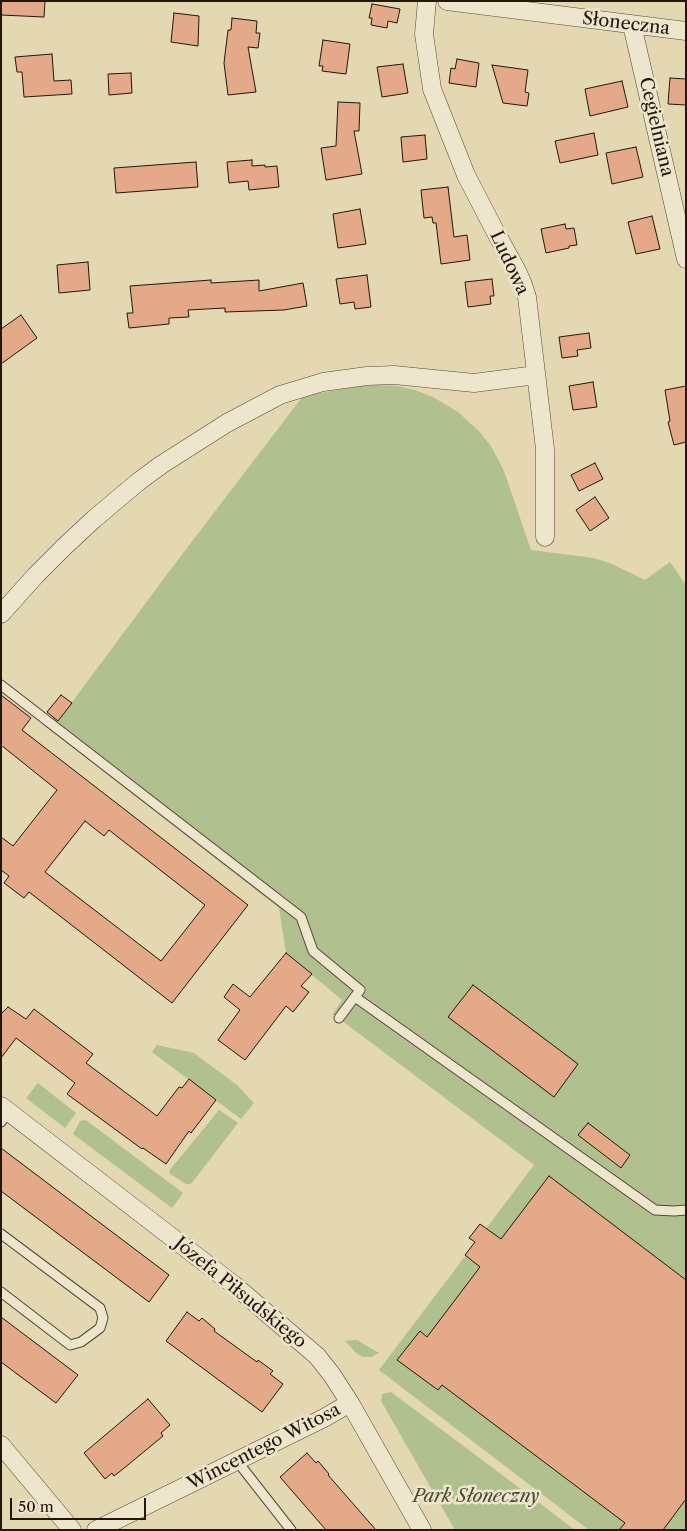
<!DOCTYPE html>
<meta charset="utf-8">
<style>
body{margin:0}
#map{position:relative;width:687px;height:1531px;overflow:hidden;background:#e4d8b2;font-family:"Libre Caslon Text",serif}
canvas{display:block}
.frame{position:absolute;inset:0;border:2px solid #22170a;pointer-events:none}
.scale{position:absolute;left:10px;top:1498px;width:136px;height:22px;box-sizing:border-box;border:2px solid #22170a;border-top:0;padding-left:6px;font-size:15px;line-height:18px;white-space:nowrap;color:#22170a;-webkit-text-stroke:4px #ede6cd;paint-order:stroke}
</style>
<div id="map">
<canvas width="687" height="1531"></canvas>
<div class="frame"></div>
<div class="scale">50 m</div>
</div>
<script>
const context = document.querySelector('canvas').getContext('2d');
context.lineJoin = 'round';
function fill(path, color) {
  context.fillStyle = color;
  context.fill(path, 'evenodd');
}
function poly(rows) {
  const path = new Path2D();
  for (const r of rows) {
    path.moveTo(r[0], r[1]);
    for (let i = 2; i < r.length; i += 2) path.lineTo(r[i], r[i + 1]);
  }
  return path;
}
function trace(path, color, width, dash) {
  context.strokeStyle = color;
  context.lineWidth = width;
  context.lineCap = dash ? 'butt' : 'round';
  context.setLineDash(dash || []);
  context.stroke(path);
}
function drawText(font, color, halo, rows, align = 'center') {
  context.font = font + ' "Libre Caslon Text",serif';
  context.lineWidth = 5;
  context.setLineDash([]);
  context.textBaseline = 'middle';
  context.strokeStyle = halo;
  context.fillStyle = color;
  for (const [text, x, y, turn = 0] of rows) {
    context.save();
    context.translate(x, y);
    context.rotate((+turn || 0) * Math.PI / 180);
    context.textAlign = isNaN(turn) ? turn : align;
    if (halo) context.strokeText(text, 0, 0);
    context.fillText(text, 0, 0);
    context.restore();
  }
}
fill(poly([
 [378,385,397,386,415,390,433,397,458,412,479,431,491,446,504,471,531,550,594,558,612,564,645,580,670,562,686,585,686,1530,589,1530,379,1370,534,1165,333,1014,342,1000,286,953,279,908,46,727,53,717,58,721,171,569,303,396,359,386],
 [157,1045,194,1053,237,1085,254,1103,241,1119,152,1052],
 [38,1083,76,1113,65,1128,26,1098],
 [219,1110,238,1123,191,1184,186,1184,170,1174,169,1171],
 [86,1120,183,1193,172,1208,73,1134,80,1121],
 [352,1340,357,1340,379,1353,371,1357,363,1357,357,1354,345,1341],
 [391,1392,505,1477,575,1530,455,1530,381,1401,382,1394]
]), '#b0c08f');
const building = poly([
 [1,1,45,1,44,17,1,15,1,1],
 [372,4,400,9,397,23,388,21,387,28,371,25,372,18,369,18,372,4],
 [174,13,199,16,198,46,171,42,174,13],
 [232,18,257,21,256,33,260,33,258,48,248,47,256,92,228,95,224,63,228,30,231,30,232,18],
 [323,40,350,44,346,74,322,71,323,66,319,66,323,40],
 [52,54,54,81,71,80,72,94,24,97,22,72,17,72,15,57,52,54],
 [457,59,479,63,476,87,449,83,451,68,455,69,457,59],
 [403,64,408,93,382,97,377,67,403,64],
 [492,65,528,70,525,92,529,93,527,106,503,103,492,65],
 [131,73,132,93,109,95,108,74,131,73],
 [670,78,686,79,686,105,668,104,670,78],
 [622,81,628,107,590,116,585,89,622,81],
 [338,102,360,103,359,131,354,131,362,174,326,180,321,148,336,146,338,102],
 [594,133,598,155,560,163,555,141,594,133],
 [425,135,427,159,403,162,401,137,425,135],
 [636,147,643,177,612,184,606,153,636,147],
 [252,160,252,166,265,165,265,167,277,166,279,187,249,190,248,181,229,183,227,162,252,160],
 [196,162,198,187,116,193,114,168,196,162],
 [448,187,454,237,467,235,470,260,441,264,436,223,433,223,432,217,424,218,421,190,448,187],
 [360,209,366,244,338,248,333,214,360,209],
 [652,216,660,249,636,254,628,222,652,216],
 [565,224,566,229,574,228,577,245,569,246,569,248,546,253,541,229,565,224],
 [88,262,90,290,59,293,57,265,88,262],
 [367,275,371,307,355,309,354,302,340,304,336,279,367,275],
 [492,279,494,296,490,296,491,304,468,307,465,282,492,279],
 [211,280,211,283,259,280,259,291,303,283,307,306,284,310,225,312,225,308,188,310,189,317,169,318,169,324,129,328,127,313,133,313,130,286,211,280],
 [21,315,37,338,1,364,1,329,21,315],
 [589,333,591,348,577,350,578,356,562,358,559,337,589,333],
 [593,382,597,407,573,410,569,386,593,382],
 [686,386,686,442,674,445,668,422,670,421,665,390,686,386],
 [595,463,603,479,579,491,571,475,595,463],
 [595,497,609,518,590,531,576,510,595,497],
 [1,695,31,718,22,730,248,905,172,1003,29,892,24,898,4,883,9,876,1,870,1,837,13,846,57,790,1,745,1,695],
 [85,821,104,836,109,830,205,905,161,961,45,872,85,821],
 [61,695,72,703,58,721,47,712,61,695],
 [286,953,312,974,301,986,309,992,293,1012,286,1006,245,1060,218,1040,240,1010,224,997,233,984,250,997,286,953],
 [473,985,578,1064,554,1097,448,1017,473,985],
 [8,1007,26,1019,34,1009,93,1054,86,1063,157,1116,179,1087,182,1088,189,1079,216,1100,191,1133,189,1131,166,1164,143,1148,142,1149,67,1094,75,1083,16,1038,1,1058,1,1014,8,1007],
 [588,1123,630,1155,621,1168,578,1135,588,1123],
 [1,1148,169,1275,149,1302,1,1191,1,1148],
 [549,1176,686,1280,686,1499,663,1530,619,1530,625,1523,442,1385,438,1390,397,1360,420,1331,427,1337,480,1267,465,1255,475,1242,469,1238,480,1224,501,1239,549,1176],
 [187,1312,199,1321,202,1318,215,1329,214,1331,257,1362,258,1360,273,1371,270,1374,283,1384,262,1412,166,1341,187,1312],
 [1,1317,78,1375,56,1403,1,1362,1,1317],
 [148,1399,170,1425,161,1433,163,1436,123,1469,114,1476,112,1473,105,1479,84,1453,148,1399],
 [307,1453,316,1463,318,1461,329,1474,328,1475,376,1530,326,1530,280,1477,307,1453]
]);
fill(building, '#e3a988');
trace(building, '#22170a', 1);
const lane = poly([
 [1,685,301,917,313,951,360,990,339,1018],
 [355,997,655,1210,674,1211,686,1210],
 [1,1122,9,1112],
 [1,1234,100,1308,103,1318,100,1328,81,1342,70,1345,1,1292],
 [237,1461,291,1530]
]);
const street = poly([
 [427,1,424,34,432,89,466,175,495,231,516,269,522,282,527,297,545,449,545,537],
 [447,1,686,31],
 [632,25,686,259],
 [1,614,36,575,64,547,94,519,138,482,161,465,227,423,280,395,323,382,367,376,394,375,474,383,536,375],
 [1,1106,234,1285,317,1356,332,1375,350,1403,422,1530],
 [1,1445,72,1530],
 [96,1530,324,1418,350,1403]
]);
trace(lane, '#524734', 11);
trace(street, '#524734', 19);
trace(lane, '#ede6cd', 9);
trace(street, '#ede6cd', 18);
drawText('18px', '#22170a', '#ede6cd', [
 ["Słoneczna",626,24,7],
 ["Cegielniana",656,127,77],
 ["Ludowa",509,263,65],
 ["Józefa Piłsudskiego",240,1293,39],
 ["Wincentego Witosa",264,1447,-27]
]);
drawText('italic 18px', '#4d4a32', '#ede6cd', [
 ["Park Słoneczny",476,1497]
]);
</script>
